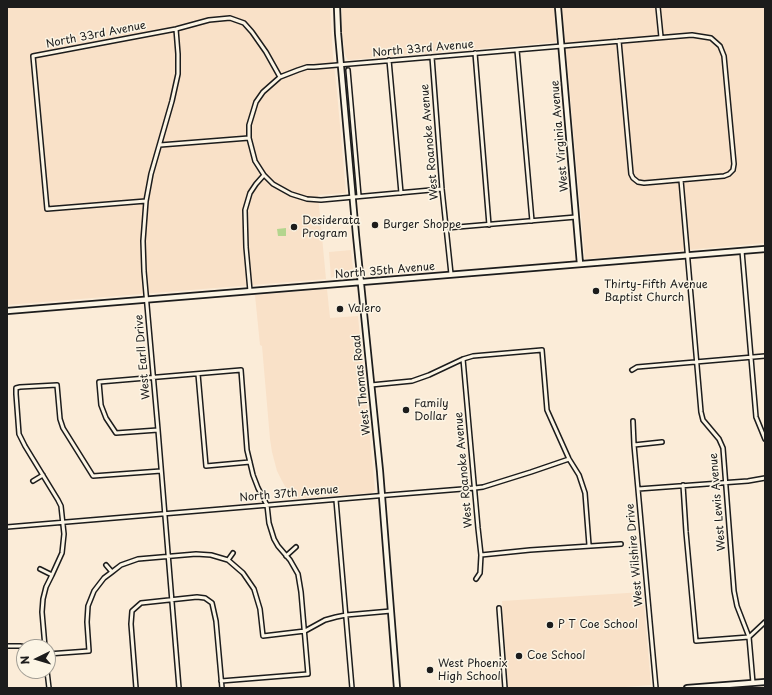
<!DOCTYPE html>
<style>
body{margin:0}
#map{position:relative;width:772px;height:695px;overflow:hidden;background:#fbecd8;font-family:"Playpen Sans",sans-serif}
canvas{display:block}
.frame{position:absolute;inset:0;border:8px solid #1c1c1c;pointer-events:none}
.north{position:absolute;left:16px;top:639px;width:40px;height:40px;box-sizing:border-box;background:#fcf5e5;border:1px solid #a29e95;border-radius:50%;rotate:265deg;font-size:11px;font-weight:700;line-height:16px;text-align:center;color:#1c1c1c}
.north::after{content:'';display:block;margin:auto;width:14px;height:18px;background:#1c1c1c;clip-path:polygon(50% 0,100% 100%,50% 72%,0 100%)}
</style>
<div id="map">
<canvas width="772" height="695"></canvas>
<div class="frame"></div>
<div class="north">N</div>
</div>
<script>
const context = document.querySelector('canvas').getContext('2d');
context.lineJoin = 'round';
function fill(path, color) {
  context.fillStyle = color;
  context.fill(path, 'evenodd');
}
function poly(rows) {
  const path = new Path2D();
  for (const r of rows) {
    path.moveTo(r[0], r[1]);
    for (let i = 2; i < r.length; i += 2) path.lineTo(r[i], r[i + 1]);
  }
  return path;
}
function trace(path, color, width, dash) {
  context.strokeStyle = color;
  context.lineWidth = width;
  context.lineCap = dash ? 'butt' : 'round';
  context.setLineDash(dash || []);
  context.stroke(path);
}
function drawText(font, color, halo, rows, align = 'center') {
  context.font = font + ' "Playpen Sans",sans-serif';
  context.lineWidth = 3;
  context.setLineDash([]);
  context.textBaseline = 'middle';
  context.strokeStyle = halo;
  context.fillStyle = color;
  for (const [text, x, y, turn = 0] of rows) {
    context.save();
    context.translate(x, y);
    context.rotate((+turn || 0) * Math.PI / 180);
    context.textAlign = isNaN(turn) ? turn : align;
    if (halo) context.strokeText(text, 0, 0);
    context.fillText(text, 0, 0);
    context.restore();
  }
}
fill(poly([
 [7,7,330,7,333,56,337,92,346,193,318,195,326,279,7,305],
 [342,7,554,7,556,42,348,60,345,55,342,31],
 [562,7,765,7,765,243,585,259],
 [351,250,353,269,351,273,337,275,331,278,329,252],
 [327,289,330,318,358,316,375,490,372,493,292,499,281,479,277,471,272,452,270,439,262,346,260,345,255,295],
 [643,592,651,685,611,688,508,688,502,601]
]), '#f9e1c8');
fill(poly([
 [286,228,286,236,278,236,277,229]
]), '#b4d58e');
const street = poly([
 [658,7,661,37],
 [176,29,178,54,178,74,172,101,151,174,146,201,143,241,144,271,158,430,179,688],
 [517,50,532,221],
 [475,53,489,225],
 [432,57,442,189,451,274],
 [389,60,401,193],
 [348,70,359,196],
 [160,145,249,138],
 [681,180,701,412,703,420,719,439,723,448,734,591,737,606,749,637,753,683],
 [442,189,321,200,307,199,291,194,273,184,264,175,255,161,249,138,249,125,256,102,263,92,280,77,298,70,307,67,314,67,692,35,711,38,720,46,724,56,734,164,733,170,729,174,724,176,644,183,638,182,633,178,631,174,619,41],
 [146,201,47,209,33,56,176,29,209,20,230,18,244,23,252,32,266,52,280,77],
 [446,228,576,217],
 [742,251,756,417,765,439],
 [250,291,246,247,245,210,250,193,256,184,264,175],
 [463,359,478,528,481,555,480,573,476,579],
 [632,370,637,367,765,356],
 [198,374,206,466,250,462],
 [371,385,412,381,429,375,463,359,473,356,542,350,547,410,569,459,579,475,585,493,589,545],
 [633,421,634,445,654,666,656,688],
 [158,430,116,433,106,418,101,405,99,382,241,370,247,450,253,475,258,488,267,505,269,523,274,539,278,546,290,560,298,574,301,592,308,674,221,681],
 [634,445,662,442],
 [33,481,43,475],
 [683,485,686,532,696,641,749,637,765,622],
 [638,489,748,481,765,478],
 [336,500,352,688],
 [7,527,388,495,475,488,483,487,531,472,569,459],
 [481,555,530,550,621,544],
 [286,556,296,547],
 [228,560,233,553],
 [106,565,112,572],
 [40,569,52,575],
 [499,608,505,688],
 [7,646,20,646,26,647],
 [45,647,42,612,43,599,46,587,52,575,62,553,64,534,61,506,58,500,25,446,19,434,16,394,16,388,20,387,57,385,60,419,63,428,93,476,161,471],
 [48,654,89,651,87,622,88,606,94,591,104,578,112,572,121,565,138,559,196,554,211,555,228,560,243,573,254,589,260,609,263,636,305,631,325,620,336,617,346,615,391,611],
 [47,671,49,688],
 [136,688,131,624,132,611,141,603,197,597,205,598,212,603,216,621,222,688]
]);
const secondary = poly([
 [337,7,338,33,356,235,380,471,397,688],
 [558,7,580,264],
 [7,311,765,249],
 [687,688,765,682]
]);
trace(street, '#1c1c1c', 6);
trace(secondary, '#1c1c1c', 8);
trace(street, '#fcf5e5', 3);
trace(secondary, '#fcf5e5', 4.5);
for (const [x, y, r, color] of [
 [375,225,4,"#1c1c1c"],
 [294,227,4,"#1c1c1c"],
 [596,291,4,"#1c1c1c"],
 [340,309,4,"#1c1c1c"],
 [406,410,4,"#1c1c1c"],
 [550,625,4,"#1c1c1c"],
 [519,656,4,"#1c1c1c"],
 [430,670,4,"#1c1c1c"]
]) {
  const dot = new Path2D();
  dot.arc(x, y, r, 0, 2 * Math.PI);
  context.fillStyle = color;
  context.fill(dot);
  trace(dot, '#fcf5e5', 1.5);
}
drawText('11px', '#1c1c1c', '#fcf5e5', [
 ["North 33rd Avenue",96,35,-11],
 ["North 33rd Avenue",423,49,-5],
 ["West Virginia Avenue",560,136,-95],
 ["West Roanoke Avenue",430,142,-95],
 ["North 35th Avenue",385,271,-5],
 ["West Earll Drive",143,357,-95],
 ["West Thomas Road",362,385,-96],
 ["West Roanoke Avenue",464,470,-95],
 ["North 37th Avenue",289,494,-5],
 ["West Lewis Avenue",718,502,-95],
 ["West Wilshire Drive",635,555,-95]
]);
drawText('11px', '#1c1c1c', '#fcf5e5', [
 ["Desiderata",302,221],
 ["Program",302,234],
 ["Burger Shoppe",383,225],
 ["Thirty-Fifth Avenue",604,285],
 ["Baptist Church",604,298],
 ["Valero",348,309],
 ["Family",414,404],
 ["Dollar",414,417],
 ["P T Coe School",558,625],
 ["Coe School",527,656],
 ["West Phoenix",438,664],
 ["High School",438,677]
], 'left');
</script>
